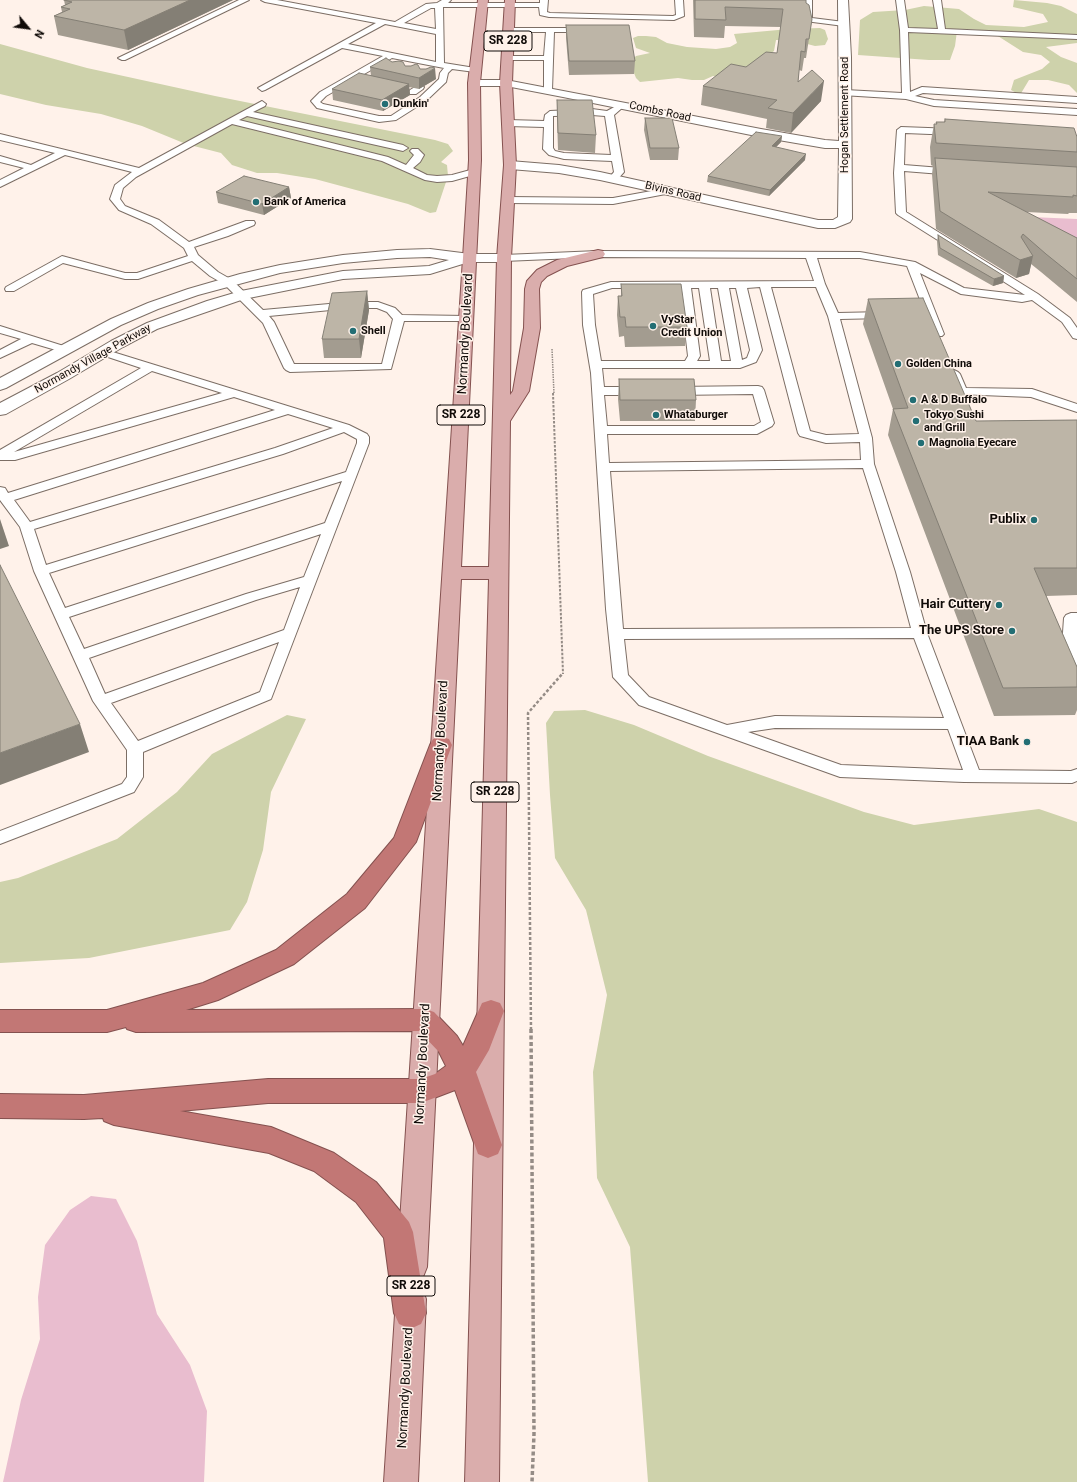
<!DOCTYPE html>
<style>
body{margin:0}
#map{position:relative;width:1077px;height:1482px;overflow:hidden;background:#fff2ea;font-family:Roboto,sans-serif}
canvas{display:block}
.north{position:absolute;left:8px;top:8px;width:40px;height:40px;-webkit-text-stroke:3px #fff2ea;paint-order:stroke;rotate:119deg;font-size:11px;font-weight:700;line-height:16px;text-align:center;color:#100b08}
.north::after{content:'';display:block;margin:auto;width:14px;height:18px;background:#100b08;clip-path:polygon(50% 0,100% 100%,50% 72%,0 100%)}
</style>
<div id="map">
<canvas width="1077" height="1482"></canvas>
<div class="north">N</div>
</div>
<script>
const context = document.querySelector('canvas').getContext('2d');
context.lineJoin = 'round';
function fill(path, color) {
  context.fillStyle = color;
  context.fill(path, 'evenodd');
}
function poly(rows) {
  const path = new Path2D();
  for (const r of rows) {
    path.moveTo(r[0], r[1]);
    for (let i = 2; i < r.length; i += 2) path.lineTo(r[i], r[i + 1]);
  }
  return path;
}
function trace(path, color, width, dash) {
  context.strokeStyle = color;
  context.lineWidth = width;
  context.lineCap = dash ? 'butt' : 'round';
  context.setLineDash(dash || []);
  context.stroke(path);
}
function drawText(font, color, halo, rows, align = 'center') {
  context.font = font + ' Roboto,sans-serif';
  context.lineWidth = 3;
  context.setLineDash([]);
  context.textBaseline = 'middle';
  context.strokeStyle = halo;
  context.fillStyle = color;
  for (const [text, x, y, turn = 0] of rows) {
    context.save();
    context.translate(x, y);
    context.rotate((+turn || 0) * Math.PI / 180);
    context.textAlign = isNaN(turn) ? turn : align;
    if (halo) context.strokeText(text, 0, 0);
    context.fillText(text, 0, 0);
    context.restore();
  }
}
fill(poly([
 [1014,0,1047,3,1061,6,1077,14,1077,43,1046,47,1061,57,1077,63,1077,93,1069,85,1048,80,1029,80,1020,95,1011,90,1014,80,1042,69,1050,62,1041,55,1023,52,990,31,968,29,957,31,955,46,950,60,929,60,858,55,860,20,873,12,905,10,924,6,959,9,974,19,986,25,1024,27,1048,22,1043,14,1013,7],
 [820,28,825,30,828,39,825,45,815,46,788,39,778,40,776,40,774,51,756,65,721,78,713,76,704,80,692,80,678,78,640,82,636,78,632,68,632,60,636,56,650,53,636,48,633,38,638,36,646,36,656,37,667,43,687,47,716,49,730,47,737,43,734,34,789,29],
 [0,44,87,68,215,96,435,140,448,144,453,151,441,162,447,165,448,176,436,212,430,213,408,204,315,179,277,173,257,173,232,165,221,153,186,144,142,126,101,114,46,105,0,94],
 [585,710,634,725,708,756,864,812,914,825,1039,809,1077,822,1077,1482,648,1482,630,1247,597,1178,593,1072,607,995,586,910,555,858,550,795,546,723,554,711],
 [287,715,306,719,271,792,263,850,247,902,230,930,89,958,0,963,0,882,18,878,117,839,177,792,212,754]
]), '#ced2ab');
fill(poly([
 [1031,217,1077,219,1077,249],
 [91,1196,116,1199,137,1241,157,1314,190,1365,207,1411,204,1482,3,1482,21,1400,40,1339,38,1297,45,1245,70,1210]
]), '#e9bdcf');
const service = poly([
 [239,0,249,0,125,60,122,60,118,58,239,0],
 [261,0,277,0,395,22,426,4,437,3,442,0,451,0,448,3,540,3,540,0,548,0,547,12,550,13,673,16,676,15,675,0,683,0,684,16,674,20,549,17,540,15,539,7,443,7,444,63,475,68,479,70,475,72,452,69,448,73,446,82,426,101,396,120,379,122,317,108,311,101,320,92,383,56,342,48,265,90,262,91,258,88,376,23,265,2,261,0],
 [431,8,435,8,436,29,404,23,431,8],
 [385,24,436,34,436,62,348,44,385,24],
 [392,58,444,68,440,73,439,79,420,97,391,116,379,116,323,104,320,102,326,96,392,58],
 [804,0,812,0,812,18,844,22,848,24,844,26,805,21,804,0],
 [896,0,904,0,908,28,938,29,933,0,941,0,945,29,1077,35,1077,39,908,32,910,92,922,87,1077,97,1077,103,923,93,915,96,934,100,1077,109,1077,115,934,106,906,99,842,95,841,93,845,90,902,93,900,30,896,0],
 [506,28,587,28,591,30,587,32,554,32,552,90,548,93,544,90,544,60,508,60,504,58,508,56,544,56,546,32,506,32,506,28],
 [420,84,424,87,423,89,416,94,410,94,409,92,410,90,420,84],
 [262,101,266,104,265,106,253,112,403,145,408,148,403,151,247,116,239,120,388,157,406,165,414,155,410,151,412,149,418,149,424,155,420,162,413,168,427,175,437,176,452,175,474,169,479,172,477,174,452,181,437,182,425,180,382,161,232,124,136,177,123,188,120,199,125,206,159,220,189,242,246,221,254,221,255,223,254,225,228,236,194,247,198,255,218,272,232,280,263,310,351,302,378,302,395,308,402,315,466,316,470,317,472,319,470,321,404,321,391,369,290,372,286,370,284,368,263,323,224,284,210,276,192,261,138,279,125,279,63,263,14,291,6,291,5,289,6,287,62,256,125,273,137,273,188,256,184,248,151,224,119,210,110,199,115,185,132,172,65,155,0,187,0,180,24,168,0,162,0,156,31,165,55,153,0,140,0,134,139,168,262,101],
 [351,308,377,308,387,312,393,319,382,364,294,364,274,322,269,316,351,308],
 [618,105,622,108,614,115,624,172,616,181,613,182,608,179,614,172,612,161,564,159,549,155,543,149,544,127,508,126,504,123,508,120,544,121,545,115,550,111,592,109,607,111,618,105],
 [592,115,605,116,611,155,564,153,555,151,553,148,553,116,592,115],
 [901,127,955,129,959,132,955,135,905,133,904,165,954,169,959,172,954,175,904,171,906,212,1038,294,1070,318,1077,328,1077,339,1073,338,1062,322,1032,300,1022,302,961,294,920,273,944,334,942,336,934,336,907,266,860,258,817,258,825,284,838,313,885,312,891,315,885,318,840,319,872,438,874,464,910,572,927,633,979,770,1071,771,1077,769,1077,781,1072,783,964,782,840,777,639,705,613,677,606,609,591,373,583,325,582,292,583,290,611,282,814,281,806,258,598,257,504,261,499,258,504,255,598,251,860,252,915,262,964,288,1025,295,898,215,896,213,894,173,897,130,901,127],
 [760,287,798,433,800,436,826,443,860,442,861,460,609,463,607,434,757,434,772,426,774,423,764,390,762,387,758,386,674,387,670,388,668,391,670,394,674,395,753,394,761,422,754,426,607,426,604,395,641,395,645,394,647,391,645,388,641,387,604,387,602,368,740,368,756,362,762,350,747,288,760,287],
 [771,287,816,287,828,316,859,434,826,435,810,431,771,287],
 [612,288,680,288,688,356,685,361,601,361,595,325,593,294,612,288],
 [691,288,699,288,710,361,697,361,700,356,691,288],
 [710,288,718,288,731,361,721,361,710,288],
 [729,288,736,288,750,350,747,358,742,360,729,288],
 [863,468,896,572,911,628,623,629,610,471,863,468],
 [914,638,944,718,775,716,727,725,649,697,628,675,624,639,914,638],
 [775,728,948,729,963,770,841,765,748,732,775,728],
 [668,188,673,191,671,193,613,204,508,203,503,200,508,197,613,198,668,188],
 [0,326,70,348,72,350,70,352,66,353,32,343,0,358,0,350,21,339,0,333,0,326],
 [103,349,349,425,367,434,369,437,369,443,271,699,143,752,143,777,134,792,0,844,0,831,122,784,127,777,127,750,93,701,34,571,20,527,0,500,0,487,5,488,8,493,275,410,234,397,15,460,0,460,0,450,141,368,99,354,97,352,99,350,103,349],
 [152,371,222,393,14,452,152,371],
 [288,414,333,428,275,448,30,522,14,500,288,414],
 [344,432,357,439,357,443,346,472,46,565,34,529,283,454,344,432],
 [342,481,325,523,65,608,49,573,342,481],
 [321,534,304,577,246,594,84,649,69,617,321,534],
 [300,587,284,630,105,694,89,658,256,600,300,587],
 [279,642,260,692,138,741,111,703,279,642],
 [954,370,958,372,960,374,966,388,1032,389,1077,404,1077,412,1031,397,957,394,948,374,950,372,954,370],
 [1071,613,1077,613,1077,677,1072,676,1069,672,1062,647,1064,618,1066,615,1071,613]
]);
const minor = poly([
 [838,0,848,0,851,57,852,219,850,222,835,228,818,228,600,180,559,173,510,169,505,168,504,165,505,162,510,161,559,165,600,172,818,220,833,220,838,217,839,148,825,148,761,137,563,97,506,86,474,86,470,85,468,83,470,81,474,80,506,80,761,129,825,140,839,141,838,0],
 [430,249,470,254,504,254,509,255,511,258,509,261,504,262,469,262,430,274,343,279,244,299,157,329,123,347,69,379,6,414,0,415,0,403,57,373,111,341,147,323,207,301,241,291,343,271,429,266,449,260,430,257,397,258,343,263,280,273,198,295,158,309,121,325,6,388,0,390,0,378,111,319,148,303,188,289,240,274,280,265,343,255,397,250,430,249]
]);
const primary = poly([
 [478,0,488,0,480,83,481,160,461,567,489,567,497,258,504,165,500,83,505,0,515,0,512,83,516,165,511,258,510,395,513,391,524,328,525,289,527,281,537,270,557,260,598,250,603,251,605,254,603,257,567,266,547,276,541,282,539,289,540,328,529,391,510,421,499,1482,465,1482,489,579,461,579,427,1267,423,1277,412,1282,401,1277,397,1267,463,258,469,160,468,83,478,0],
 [411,1284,422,1288,426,1299,418,1482,384,1482,396,1299,400,1288,411,1284]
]);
const motorway = poly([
 [441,737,449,739,452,745,416,842,365,908,294,964,218,1000,186,1010,425,1009,434,1012,457,1036,463,1046,482,1003,491,1000,500,1003,504,1011,489,1050,476,1072,502,1145,498,1154,488,1158,478,1154,455,1090,421,1103,268,1103,180,1111,271,1127,334,1153,376,1182,409,1222,413,1232,426,1313,421,1324,410,1329,399,1324,394,1313,384,1238,356,1202,314,1171,269,1153,114,1125,104,1121,103,1118,84,1119,0,1118,0,1094,84,1095,268,1079,421,1079,435,1074,446,1066,439,1052,419,1031,136,1032,127,1029,126,1027,107,1032,0,1032,0,1010,107,1010,203,983,276,950,347,894,394,838,430,745,433,739,441,737]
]);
trace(service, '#7c6e65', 2);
trace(minor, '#7c6e65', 2);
trace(primary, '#84514f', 2);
trace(motorway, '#84514f', 2);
trace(poly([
 [552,349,554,394]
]), '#958c86', 1.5, [1.5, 1]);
trace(poly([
 [553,393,563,674]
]), '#958c86', 2, [2.5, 1.5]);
trace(poly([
 [531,1030,528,713,563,673]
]), '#958c86', 2.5, [3, 2]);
trace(poly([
 [531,1029,534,1434,532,1482]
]), '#958c86', 3.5, [4, 2.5]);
fill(service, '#fff');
fill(minor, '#fff');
fill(primary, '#daadac');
fill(motorway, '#c27775');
fill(poly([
 [64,0,233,0,128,50,58,35,54,16,62,12,61,7,65,5],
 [693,0,806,0,806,3,812,19,806,58,804,58,802,71,799,70,798,82,821,101,791,133,766,128,767,119,701,105,703,86,777,53,781,27,725,26,724,38,694,37],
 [566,25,635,61,634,74,569,75,566,38],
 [392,62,405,66,420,69,436,79,419,89,409,87,410,95,383,111,333,100,332,89,371,76,370,67],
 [557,100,596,135,595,153,558,150,557,117],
 [645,118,679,148,678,160,650,160,644,130],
 [945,119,1077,137,1077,213,1069,213,1068,214,1026,212,1077,238,1077,302,1041,272,1031,264,1029,274,1016,278,936,229,932,174,933,166,931,165,930,147,934,124,936,124,936,122,944,122],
 [782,136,781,142,776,147,805,160,769,196,707,182,708,176],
 [289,187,291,198,264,215,218,203,216,192],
 [938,235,1004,276,1003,283,993,286,938,255,937,241],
 [621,284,687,327,685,346,625,347,624,336,619,337,617,315,618,296,621,296],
 [367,291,369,310,361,358,324,358,322,339],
 [868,299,976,421,1077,420,1077,595,1046,596,1077,667,1077,710,1075,715,994,716,888,435,893,409,863,324],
 [619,379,696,400,695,421,620,421,618,399]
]), '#a39c90');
fill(poly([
 [190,0,233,0,128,50,124,30],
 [435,68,436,79,419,89,419,78],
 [824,81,821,101,791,133,793,113],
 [409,84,410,95,383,111,382,100],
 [782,136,781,142,771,152,772,146],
 [806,154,805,160,769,196,770,190],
 [289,187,291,198,264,215,262,204],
 [1033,256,1029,274,1016,278,1020,260],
 [1004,276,1003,283,993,286,994,279],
 [367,291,369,310,361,358,359,339],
 [0,519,9,546,0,549],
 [80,724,89,752,0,785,0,753]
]), '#847f75');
const building = poly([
 [64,0,190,0,124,30,54,16,70,9,61,7,72,2,64,0],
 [695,0,806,0,806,3,809,5,812,19,809,39,806,39,805,52,801,51,798,82,812,70,824,81,793,113,768,108,777,100,703,86,731,64,746,67,766,52,777,53,783,9,725,7,726,20,695,19,695,0],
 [566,25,629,25,635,61,569,61,566,25],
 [386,58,392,62,399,61,403,62,405,66,411,66,416,64,418,65,420,69,426,69,431,67,435,68,419,78,370,67,386,58],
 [359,73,409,84,382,100,332,89,359,73],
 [557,100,592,100,596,135,558,133,557,100],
 [645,118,672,118,679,148,650,148,645,118],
 [945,119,1074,128,1077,137,1077,152,936,143,934,124,937,124,936,122,945,122,945,119],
 [756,132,782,136,772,146,806,154,770,190,708,176,756,132],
 [935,158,1077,167,1077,196,1073,195,1073,197,988,192,1077,238,1077,279,1046,254,1023,234,1021,237,1033,256,1020,260,940,211,935,158],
 [244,176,289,187,262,204,216,192,244,176],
 [938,235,1004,276,994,279,940,248,938,235],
 [621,284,681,284,687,327,626,327,625,317,620,317,618,296,622,296,621,284],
 [367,291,359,339,322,339,332,293,367,291],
 [923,298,976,421,1077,420,1077,568,1034,568,1077,667,1077,687,1003,688,893,409,908,408,868,299,923,298],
 [619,379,694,379,696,400,620,400,619,379],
 [0,565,80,724,0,753,0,565]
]);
fill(building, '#bdb5a7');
trace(building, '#847f75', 1);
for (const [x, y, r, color] of [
 [385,104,4,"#236e74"],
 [256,202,4,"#236e74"],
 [653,326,4,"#236e74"],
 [353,331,4,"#236e74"],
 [898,364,4,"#236e74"],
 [913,400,4,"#236e74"],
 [656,415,4,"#236e74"],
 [916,421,4,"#236e74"],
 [921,443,4,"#236e74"],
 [1034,520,4,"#236e74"],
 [999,605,4,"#236e74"],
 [1012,631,4,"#236e74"],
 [1027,742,4,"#236e74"]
]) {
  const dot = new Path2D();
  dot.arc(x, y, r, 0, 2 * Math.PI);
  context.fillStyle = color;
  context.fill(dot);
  trace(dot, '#fff2ea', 1.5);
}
drawText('bold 11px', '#100b08', '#fff2ea', [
 ["Dunkin'",393,104],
 ["Bank of America",264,202],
 ["VyStar",661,320],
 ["Credit Union",661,333],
 ["Shell",361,331],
 ["Golden China",906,364],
 ["A & D Buffalo",921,400],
 ["Whataburger",664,415],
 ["Tokyo Sushi",924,415],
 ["and Grill",924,428],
 ["Magnolia Eyecare",929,443]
], 'left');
drawText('11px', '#100b08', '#fff2ea', [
 ["Combs Road",660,112,12],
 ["Hogan Settlement Road",845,115,-90],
 ["Bivins Road",673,192,13],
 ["Normandy Village Parkway",93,359,-29]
]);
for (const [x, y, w] of [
 [508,41,48],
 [461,415,48],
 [495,792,48],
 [411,1286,48]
]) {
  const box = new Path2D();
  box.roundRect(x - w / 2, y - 10, w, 20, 3);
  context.fillStyle = '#fff2ea';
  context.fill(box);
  trace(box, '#100b08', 1);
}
drawText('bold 12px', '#100b08', null, [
 ["SR 228",508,41],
 ["SR 228",461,415],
 ["SR 228",495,792],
 ["SR 228",411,1286]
]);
drawText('13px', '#100b08', '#fff2ea', [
 ["Normandy Boulevard",466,334,-87],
 ["Normandy Boulevard",441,741,-87],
 ["Normandy Boulevard",423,1064,-87],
 ["Normandy Boulevard",406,1388,-87]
]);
drawText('bold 13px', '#100b08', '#fff2ea', [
 ["Publix",1026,520],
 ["Hair Cuttery",991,605],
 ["The UPS Store",1004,631],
 ["TIAA Bank",1019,742]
], 'right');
</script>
